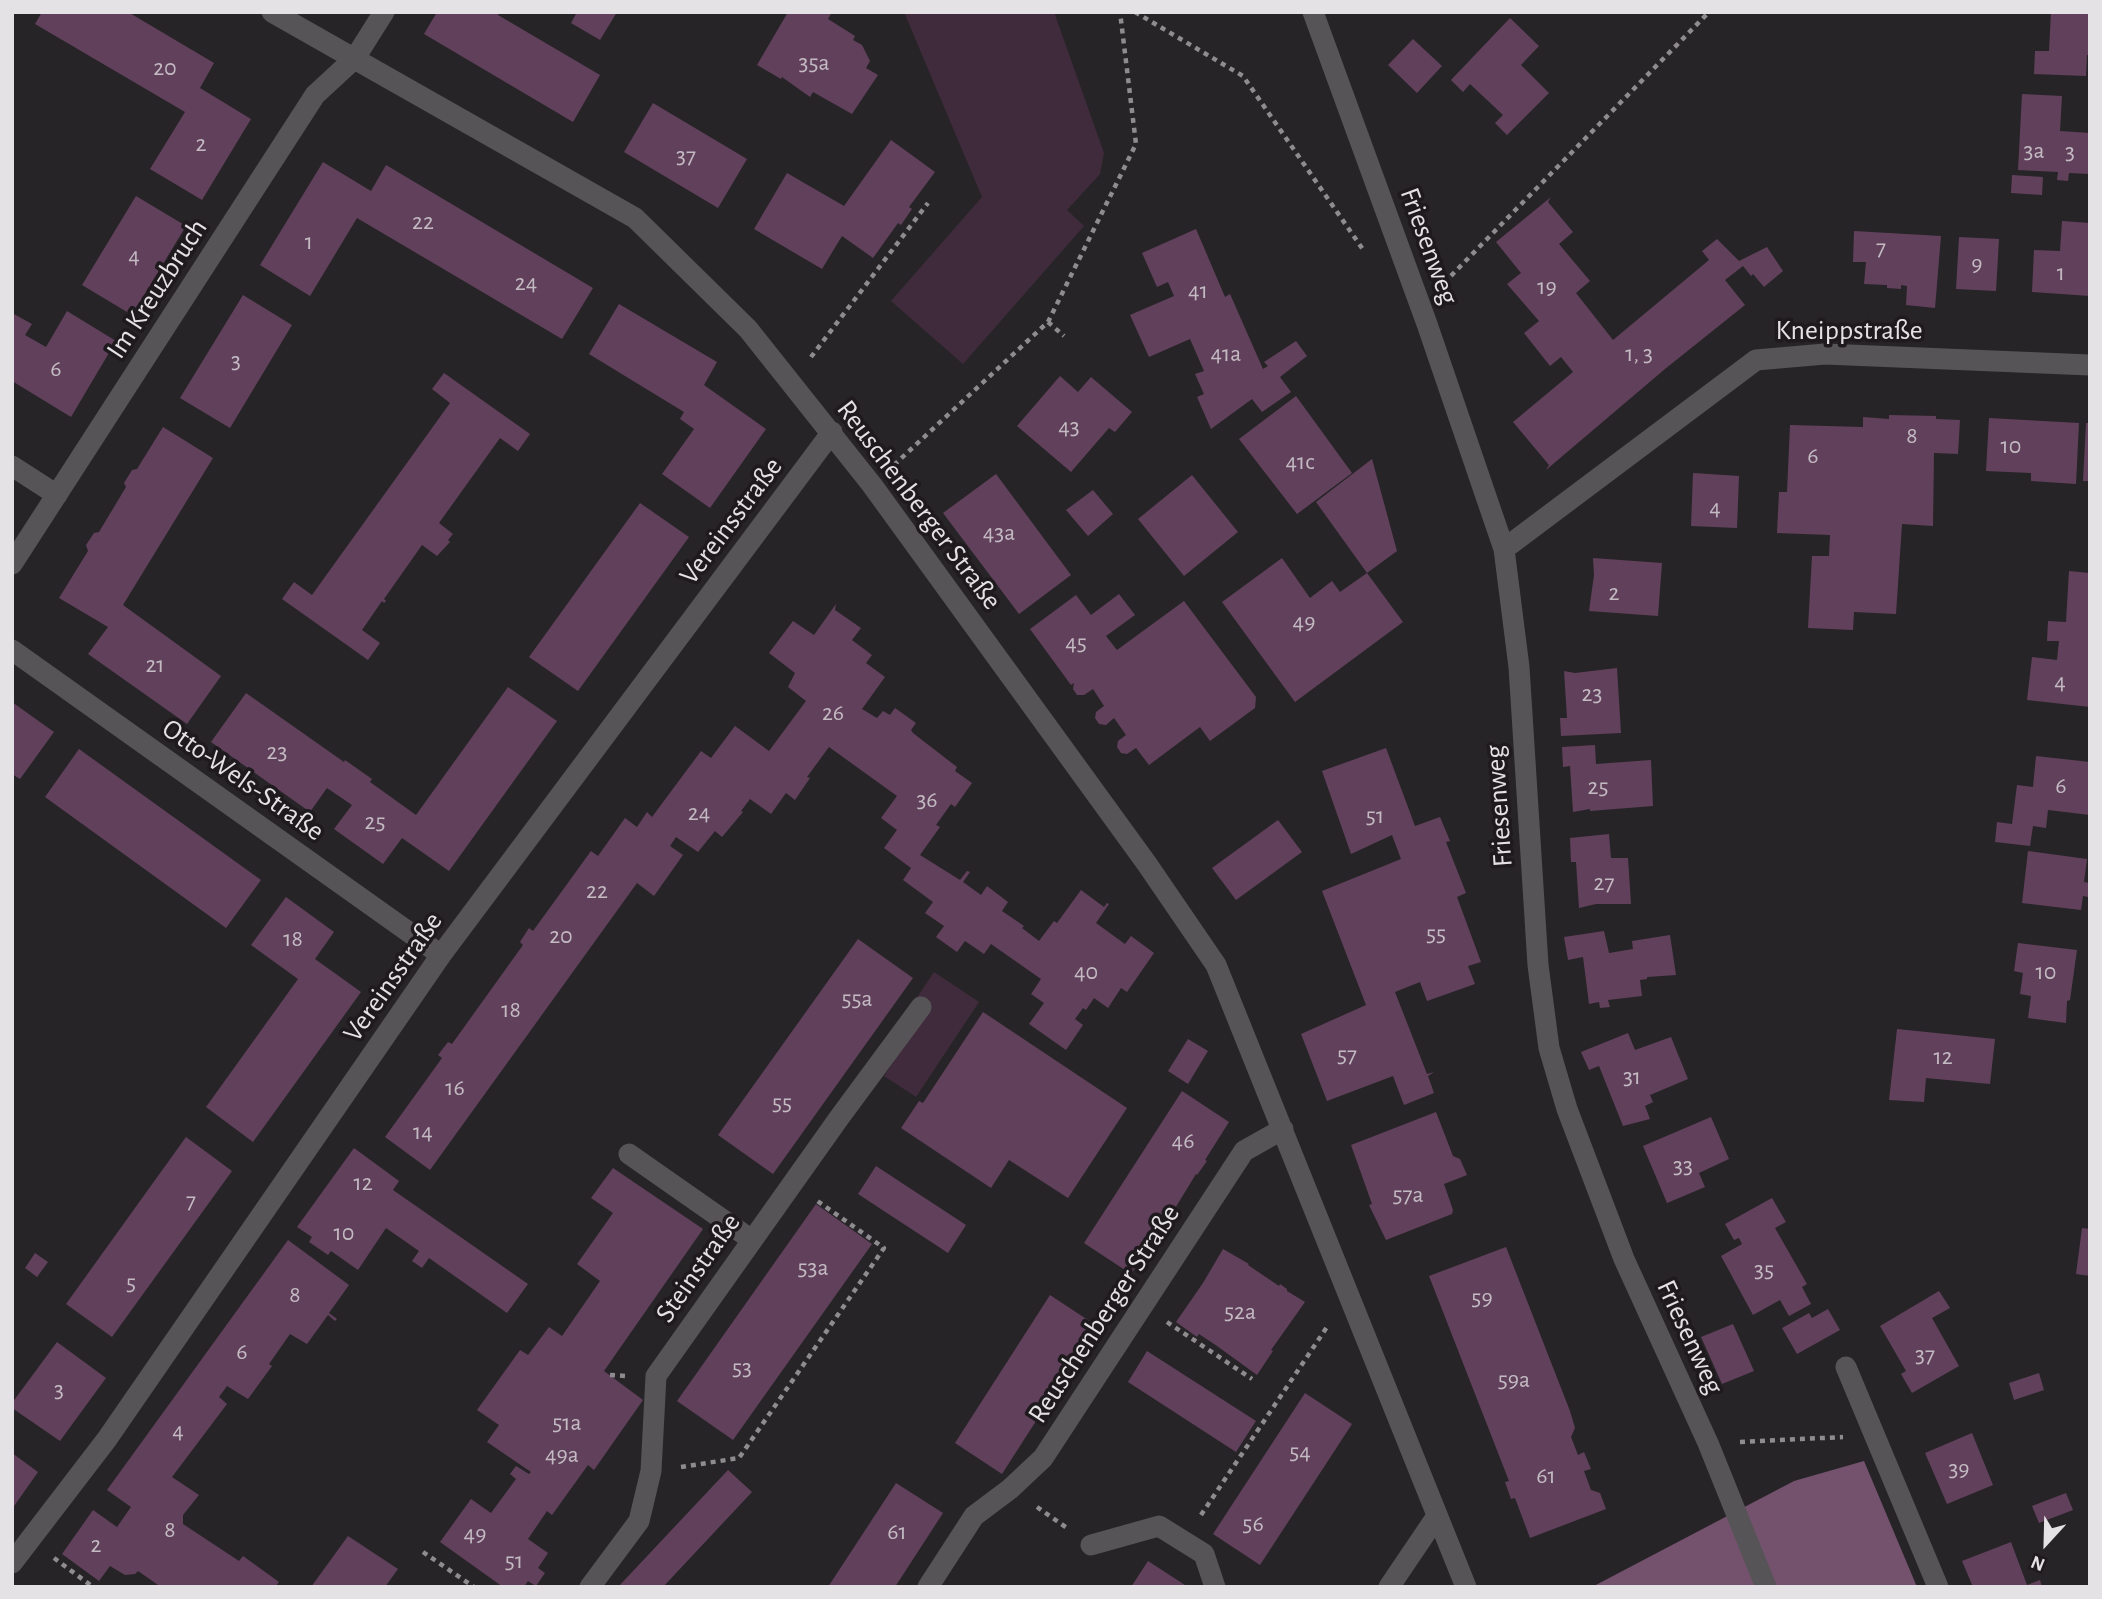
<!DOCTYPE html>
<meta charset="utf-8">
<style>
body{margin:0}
#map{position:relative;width:2102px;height:1599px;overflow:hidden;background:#272427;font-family:"Alegreya Sans",sans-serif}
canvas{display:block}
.frame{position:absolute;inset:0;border:14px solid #e4e2e4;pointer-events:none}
.north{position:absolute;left:2011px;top:1508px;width:70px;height:70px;-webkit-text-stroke:5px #1e1a1d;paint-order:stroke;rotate:202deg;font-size:19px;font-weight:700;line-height:28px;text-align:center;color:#e4e2e4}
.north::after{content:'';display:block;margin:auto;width:24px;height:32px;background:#e4e2e4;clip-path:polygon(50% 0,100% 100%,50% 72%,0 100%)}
</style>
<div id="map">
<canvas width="2102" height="1599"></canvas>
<div class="frame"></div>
<div class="north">N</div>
</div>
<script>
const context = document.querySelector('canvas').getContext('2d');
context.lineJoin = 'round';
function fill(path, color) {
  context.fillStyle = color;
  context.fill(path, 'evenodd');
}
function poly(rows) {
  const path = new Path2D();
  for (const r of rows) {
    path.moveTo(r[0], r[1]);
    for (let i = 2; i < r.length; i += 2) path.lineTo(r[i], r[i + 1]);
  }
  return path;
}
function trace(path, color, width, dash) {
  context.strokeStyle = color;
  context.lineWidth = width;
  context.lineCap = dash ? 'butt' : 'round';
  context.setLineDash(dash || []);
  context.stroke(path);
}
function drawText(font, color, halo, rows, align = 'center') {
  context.font = font + ' "Alegreya Sans",sans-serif';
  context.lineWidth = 7;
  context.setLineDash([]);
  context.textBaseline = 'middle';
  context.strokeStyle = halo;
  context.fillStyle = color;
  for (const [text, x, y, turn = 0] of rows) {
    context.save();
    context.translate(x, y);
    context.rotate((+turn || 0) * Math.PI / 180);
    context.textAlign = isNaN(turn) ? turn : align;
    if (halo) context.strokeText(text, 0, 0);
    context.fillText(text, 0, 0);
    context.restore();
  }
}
fill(poly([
 [904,12,1054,12,1104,153,1100,174,1067,210,1084,226,963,364,891,301,982,197],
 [934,972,979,1002,916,1097,884,1076,930,1008,916,999]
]), '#402b3d');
fill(poly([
 [1864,1461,1917,1587,1592,1587,1794,1481]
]), '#74526e');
fill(poly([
 [42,12,128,12,214,63,200,88,251,119,202,200,150,169,185,112,35,24],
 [437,12,499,12,498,15,600,75,573,122,424,34],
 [577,12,617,12,600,40,571,23],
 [788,12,832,12,828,19,855,36,853,40,862,45,870,61,866,68,878,75,852,114,813,92,810,97,782,77,781,79,757,65],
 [2051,12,2090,12,2090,55,2087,55,2086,76,2034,74,2035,51,2049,51],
 [1510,18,1539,46,1521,65,1549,93,1507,135,1495,123,1503,115,1470,84,1463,92,1451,80],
 [1413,39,1442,66,1417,93,1388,65],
 [2022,94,2062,96,2060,131,2090,133,2090,174,2069,173,2068,181,2057,180,2058,172,2018,170],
 [653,103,747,159,718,208,624,152],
 [891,140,935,172,909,207,912,209,901,225,898,223,873,258,842,236,822,269,754,229,787,173,844,206],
 [323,162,371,191,386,165,593,288,562,339,357,218,310,296,260,265],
 [2012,175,2043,177,2042,195,2011,193],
 [136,196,186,226,132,315,82,285],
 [1551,197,1548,202,1573,232,1559,244,1590,281,1576,293,1613,340,1709,260,1702,251,1717,239,1739,261,1767,247,1783,271,1764,287,1753,274,1751,276,1743,266,1725,280,1745,305,1665,369,1546,470,1549,465,1513,422,1573,372,1561,357,1550,366,1524,333,1539,321,1507,284,1521,273,1496,242],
 [2062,221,2090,223,2090,296,2032,292,2034,250,2060,251],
 [1196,229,1225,297,1230,294,1263,369,1268,366,1264,362,1296,341,1307,356,1280,377,1291,392,1262,412,1252,399,1211,429,1197,397,1204,394,1195,374,1204,371,1190,339,1149,357,1130,315,1174,296,1168,282,1157,287,1142,253],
 [1854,231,1941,236,1935,308,1906,305,1907,286,1901,285,1901,289,1887,288,1887,285,1864,284,1866,262,1853,262],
 [1959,237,1999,239,1996,291,1956,289],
 [243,295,292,325,230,428,180,398],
 [619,304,717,362,704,385,766,429,710,508,662,474,694,429,680,419,684,412,589,354],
 [67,311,116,341,71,417,12,381,12,313,32,324,25,335,46,347],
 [444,373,530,434,518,451,500,438,439,523,453,534,448,540,450,542,437,556,422,545,384,599,386,601,384,603,382,601,362,630,380,643,368,660,282,599,294,582,312,595,450,403,432,389],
 [1060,376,1078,392,1091,377,1132,412,1115,432,1109,428,1071,472,1017,426],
 [1296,396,1352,473,1297,514,1239,439],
 [1889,415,1936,416,1936,419,1960,420,1958,454,1934,453,1933,526,1902,524,1896,614,1854,612,1853,630,1808,628,1812,556,1829,556,1830,535,1777,533,1779,492,1787,492,1790,425,1863,427,1863,417,1889,419],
 [1989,418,2079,423,2076,484,2031,481,2031,473,1986,471],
 [2086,423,2090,423,2090,481,2083,481],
 [163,427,213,458,123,605,221,676,187,724,88,654,108,627,59,598,88,551,86,545,94,533,99,532,126,487,124,483,132,470,137,469],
 [1372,459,1397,551,1367,573,1316,502],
 [1693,473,1739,476,1737,528,1691,526],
 [996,474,1071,575,1019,614,943,513],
 [1192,475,1238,532,1184,576,1138,519],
 [1093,490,1113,514,1088,536,1066,510],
 [640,503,689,537,578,691,529,657],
 [1282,558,1310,598,1332,581,1340,592,1367,573,1403,622,1295,702,1222,602],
 [1593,558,1662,563,1658,616,1589,611,1594,575],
 [2069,571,2090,573,2090,707,2027,700,2032,657,2057,660,2059,641,2047,641,2048,621,2066,622],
 [1119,594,1135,615,1106,636,1117,650,1184,601,1256,697,1255,708,1210,741,1200,727,1149,765,1136,748,1127,754,1121,753,1117,747,1118,741,1126,735,1114,718,1106,725,1099,724,1095,718,1096,712,1104,706,1093,689,1084,695,1077,695,1073,689,1074,683,1071,685,1030,629,1076,595,1091,615],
 [836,604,835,610,861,628,852,640,872,655,866,663,885,677,862,709,877,718,883,711,890,715,895,708,916,723,911,730,913,733,957,767,955,771,972,783,955,807,951,804,936,825,940,827,920,855,960,880,967,871,970,872,963,882,981,895,987,886,1008,902,1002,911,1024,926,1022,928,1039,941,1054,921,1057,923,1081,890,1104,907,1107,903,1109,904,1096,923,1125,944,1131,936,1154,953,1127,992,1121,988,1108,1008,1094,998,1086,1010,1083,1008,1075,1019,1083,1025,1066,1050,1029,1024,1044,1003,1031,994,1041,979,991,944,984,954,965,941,957,952,936,937,944,926,925,913,933,902,903,880,911,868,884,848,897,830,881,818,897,796,829,747,807,777,810,778,795,800,786,793,771,814,750,799,741,811,743,812,722,837,715,831,698,852,676,837,670,846,683,855,654,896,637,883,430,1170,385,1137,442,1058,438,1055,448,1042,452,1044,523,945,520,942,529,928,533,931,591,851,598,856,625,818,637,827,647,812,652,817,701,751,711,758,735,726,769,751,806,701,788,687,795,673,769,653,793,621,814,635],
 [1617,668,1621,733,1561,736,1560,718,1567,718,1564,671,1575,673],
 [508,687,557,721,449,871,402,838,383,864,334,829,352,805,327,788,310,812,211,742,246,693,344,762,345,760,372,779,370,782,416,815],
 [12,702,54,732,20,779,12,774],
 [1595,745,1596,764,1651,760,1653,806,1590,811,1590,809,1573,812,1570,766,1563,767,1562,747],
 [1386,748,1415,826,1440,817,1450,841,1446,842,1466,893,1457,897,1481,962,1468,966,1475,984,1427,1001,1420,982,1395,992,1427,1074,1434,1072,1428,1076,1434,1093,1404,1105,1393,1076,1327,1101,1301,1034,1366,1005,1322,891,1401,859,1392,835,1351,854,1322,771],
 [79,749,261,880,226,928,45,797],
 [2036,756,2090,762,2090,815,2048,810,2046,828,2033,826,2030,846,1995,842,1997,822,2012,824,2017,785,2033,787],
 [1278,820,1302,852,1236,900,1212,868],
 [1609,834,1611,858,1628,858,1631,904,1596,904,1579,908,1576,862,1571,862,1570,838],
 [2028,851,2087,859,2084,882,2089,883,2088,897,2083,896,2081,910,2022,903],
 [286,897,334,932,315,959,361,992,253,1142,206,1107,298,979,251,945],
 [1604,931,1609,953,1633,949,1632,941,1670,935,1676,975,1647,977,1647,979,1640,980,1642,996,1608,1000,1610,1007,1600,1008,1599,1002,1589,1004,1583,957,1568,960,1564,937],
 [858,939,913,978,773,1174,718,1135],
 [2018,943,2077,950,2070,1000,2067,1001,2066,1023,2028,1018,2031,996,2020,994,2023,973,2014,971],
 [983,1012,1127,1108,1068,1198,1009,1160,991,1188,901,1128,919,1101,923,1103],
 [1897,1029,1995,1039,1990,1084,1926,1078,1924,1102,1889,1100],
 [1628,1033,1635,1050,1671,1037,1688,1079,1650,1095,1653,1102,1645,1106,1650,1119,1623,1126,1599,1066,1589,1070,1581,1052],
 [1188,1039,1208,1051,1188,1084,1168,1071],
 [1182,1091,1229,1122,1205,1160,1207,1161,1197,1175,1196,1174,1166,1223,1131,1274,1084,1243],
 [1436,1112,1453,1156,1460,1159,1467,1175,1444,1184,1453,1210,1452,1214,1386,1240,1369,1205,1372,1204,1351,1145],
 [1711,1117,1729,1159,1699,1173,1705,1187,1667,1203,1643,1146],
 [186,1137,232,1171,112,1337,66,1304],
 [354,1148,399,1181,393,1190,528,1284,507,1313,429,1258,422,1268,412,1261,419,1251,386,1228,358,1270,331,1251,328,1255,309,1242,312,1237,297,1227],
 [876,1166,966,1225,948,1253,858,1194],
 [613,1168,703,1229,604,1371,643,1400,594,1470,588,1465,552,1515,547,1511,528,1539,548,1553,538,1568,545,1573,536,1586,528,1581,524,1587,503,1587,440,1542,471,1499,491,1513,516,1479,510,1474,516,1466,529,1474,531,1472,487,1442,499,1425,477,1410,520,1350,528,1355,549,1327,562,1336,600,1281,577,1264,613,1213,591,1198],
 [1772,1198,1786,1222,1775,1228,1807,1284,1802,1287,1811,1304,1789,1316,1780,1300,1753,1315,1721,1256,1742,1244,1739,1238,1734,1240,1725,1224],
 [816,1204,872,1244,733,1440,677,1401],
 [2082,1228,2090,1229,2090,1276,2076,1274],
 [288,1240,349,1285,329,1313,337,1319,335,1321,328,1315,307,1344,290,1334,269,1364,272,1366,248,1399,227,1386,219,1397,227,1404,172,1477,199,1495,183,1515,183,1524,239,1561,243,1556,279,1582,275,1587,161,1587,138,1571,135,1574,125,1575,110,1566,99,1581,62,1554,93,1510,117,1527,131,1507,107,1490],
 [1506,1247,1570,1411,1575,1428,1571,1437,1578,1455,1584,1452,1591,1469,1584,1471,1591,1490,1600,1493,1606,1509,1530,1538,1515,1498,1511,1499,1505,1482,1509,1481,1429,1276],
 [1223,1249,1249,1264,1248,1265,1279,1286,1280,1284,1287,1289,1287,1291,1305,1302,1271,1350,1273,1351,1257,1375,1217,1346,1199,1334,1197,1337,1176,1322,1203,1283],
 [35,1253,48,1262,37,1277,25,1268],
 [1939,1291,1950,1308,1932,1318,1959,1366,1912,1393,1901,1374,1906,1371,1880,1326],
 [1050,1295,1097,1326,1002,1474,955,1443],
 [1828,1309,1840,1330,1797,1354,1782,1328,1809,1313,1812,1318],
 [1733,1324,1754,1371,1722,1384,1701,1337],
 [57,1342,106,1378,60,1441,12,1408,12,1403],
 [1147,1351,1256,1421,1236,1452,1128,1382],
 [2039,1373,2044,1390,2014,1400,2009,1383],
 [1305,1393,1352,1424,1260,1565,1213,1534],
 [1972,1433,1993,1485,1947,1504,1925,1453],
 [12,1453,38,1472,12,1509],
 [728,1470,752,1492,663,1587,618,1587],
 [896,1483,943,1513,895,1587,828,1587],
 [2066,1493,2073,1510,2039,1523,2032,1506],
 [348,1536,398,1569,385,1587,311,1587],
 [2011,1542,2027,1585,2040,1580,2042,1587,1973,1587,1962,1561],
 [1148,1561,1188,1587,1131,1587]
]), '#61405c');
trace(poly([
 [1135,12,1243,76,1364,251],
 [1444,283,1709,12],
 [1048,322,1064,336],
 [811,357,928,203],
 [894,465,1048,322,1136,144,1120,12],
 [1167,1322,1252,1379],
 [610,1375,627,1376],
 [1740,1442,1843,1437],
 [681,1467,739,1458,884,1248,816,1200],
 [1037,1507,1067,1528],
 [1201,1515,1327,1327],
 [423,1552,474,1587],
 [54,1558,93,1587]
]), '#8f8c8f', 4.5, [5, 5]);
trace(poly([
 [272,12,635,218,748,329,872,485,1147,864,1216,965,1466,1587],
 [1313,12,1427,324,1504,549,1519,667,1538,965,1549,1048,1567,1109,1624,1259,1708,1443,1766,1587],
 [12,466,57,495],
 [1504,549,1756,360,1825,354,2090,365],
 [12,564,315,95,355,58,384,12],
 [12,650,441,955],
 [629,1154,752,1240],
 [1846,1367,1938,1587],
 [1091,1545,1159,1526,1204,1554,1215,1587],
 [12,1563,107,1439,441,955,832,432],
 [590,1587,639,1521,651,1471,656,1376,839,1118,921,1007],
 [928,1587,974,1516,1010,1489,1043,1458,1244,1151,1283,1129],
 [1389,1587,1437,1516]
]), '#565456', 21);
drawText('24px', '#c3bac2', null, [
 ["35a",814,63],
 ["20",165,68],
 ["2",201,144],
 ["3a",2034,151],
 ["3",2070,152],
 ["37",686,156],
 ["22",423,222],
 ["1",309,242],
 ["7",1881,248],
 ["4",134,256],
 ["9",1977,264],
 ["1",2061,273],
 ["24",526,283],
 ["19",1547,287],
 ["41",1198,291],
 ["41a",1226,354],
 ["1, 3",1639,354],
 ["3",236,361],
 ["6",56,369],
 ["43",1069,427],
 ["8",1912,436],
 ["10",2011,446],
 ["6",1813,456],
 ["41c",1300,462],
 ["4",1715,508],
 ["43a",999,533],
 ["2",1614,593],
 ["49",1304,622],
 ["45",1076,643],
 ["21",155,665],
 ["4",2060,682],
 ["23",1592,694],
 ["26",833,713],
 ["23",277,752],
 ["6",2061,786],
 ["25",1598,787],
 ["36",927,800],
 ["24",699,813],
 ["51",1375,816],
 ["25",375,822],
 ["27",1604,883],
 ["22",597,891],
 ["55",1436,934],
 ["20",561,936],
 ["18",293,939],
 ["40",1086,972],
 ["10",2046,972],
 ["55a",857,999],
 ["18",511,1010],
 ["57",1347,1055],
 ["12",1943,1057],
 ["31",1632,1077],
 ["16",455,1088],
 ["55",782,1103],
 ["14",423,1132],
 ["46",1183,1141],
 ["33",1683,1166],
 ["12",363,1183],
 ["57a",1408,1195],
 ["7",191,1201],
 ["10",344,1233],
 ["53a",813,1268],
 ["35",1764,1270],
 ["5",131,1283],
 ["8",295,1295],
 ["59",1482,1298],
 ["52a",1240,1312],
 ["6",242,1352],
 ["37",1925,1355],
 ["53",742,1368],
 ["59a",1514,1380],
 ["3",59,1390],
 ["51a",567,1423],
 ["4",178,1431],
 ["54",1300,1452],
 ["49a",562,1455],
 ["39",1959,1469],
 ["61",1546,1476],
 ["56",1253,1524],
 ["8",170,1530],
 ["61",897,1532],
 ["49",475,1534],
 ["2",96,1545],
 ["51",514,1561]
]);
drawText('28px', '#e4e2e4', '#1e1a1d', [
 ["Friesenweg",1429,246,70],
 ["Im Kreuzbruch",157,289,-57],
 ["Kneippstraße",1849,331],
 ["Reuschenberger Straße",919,505,53],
 ["Vereinsstraße",731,521,-53],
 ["Otto-Wels-Straße",243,780,35],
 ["Friesenweg",1499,806,-94],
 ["Vereinsstraße",393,977,-55],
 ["Steinstraße",698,1268,-55],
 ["Reuschenberger Straße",1104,1314,-57],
 ["Friesenweg",1690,1337,65]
]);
</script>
